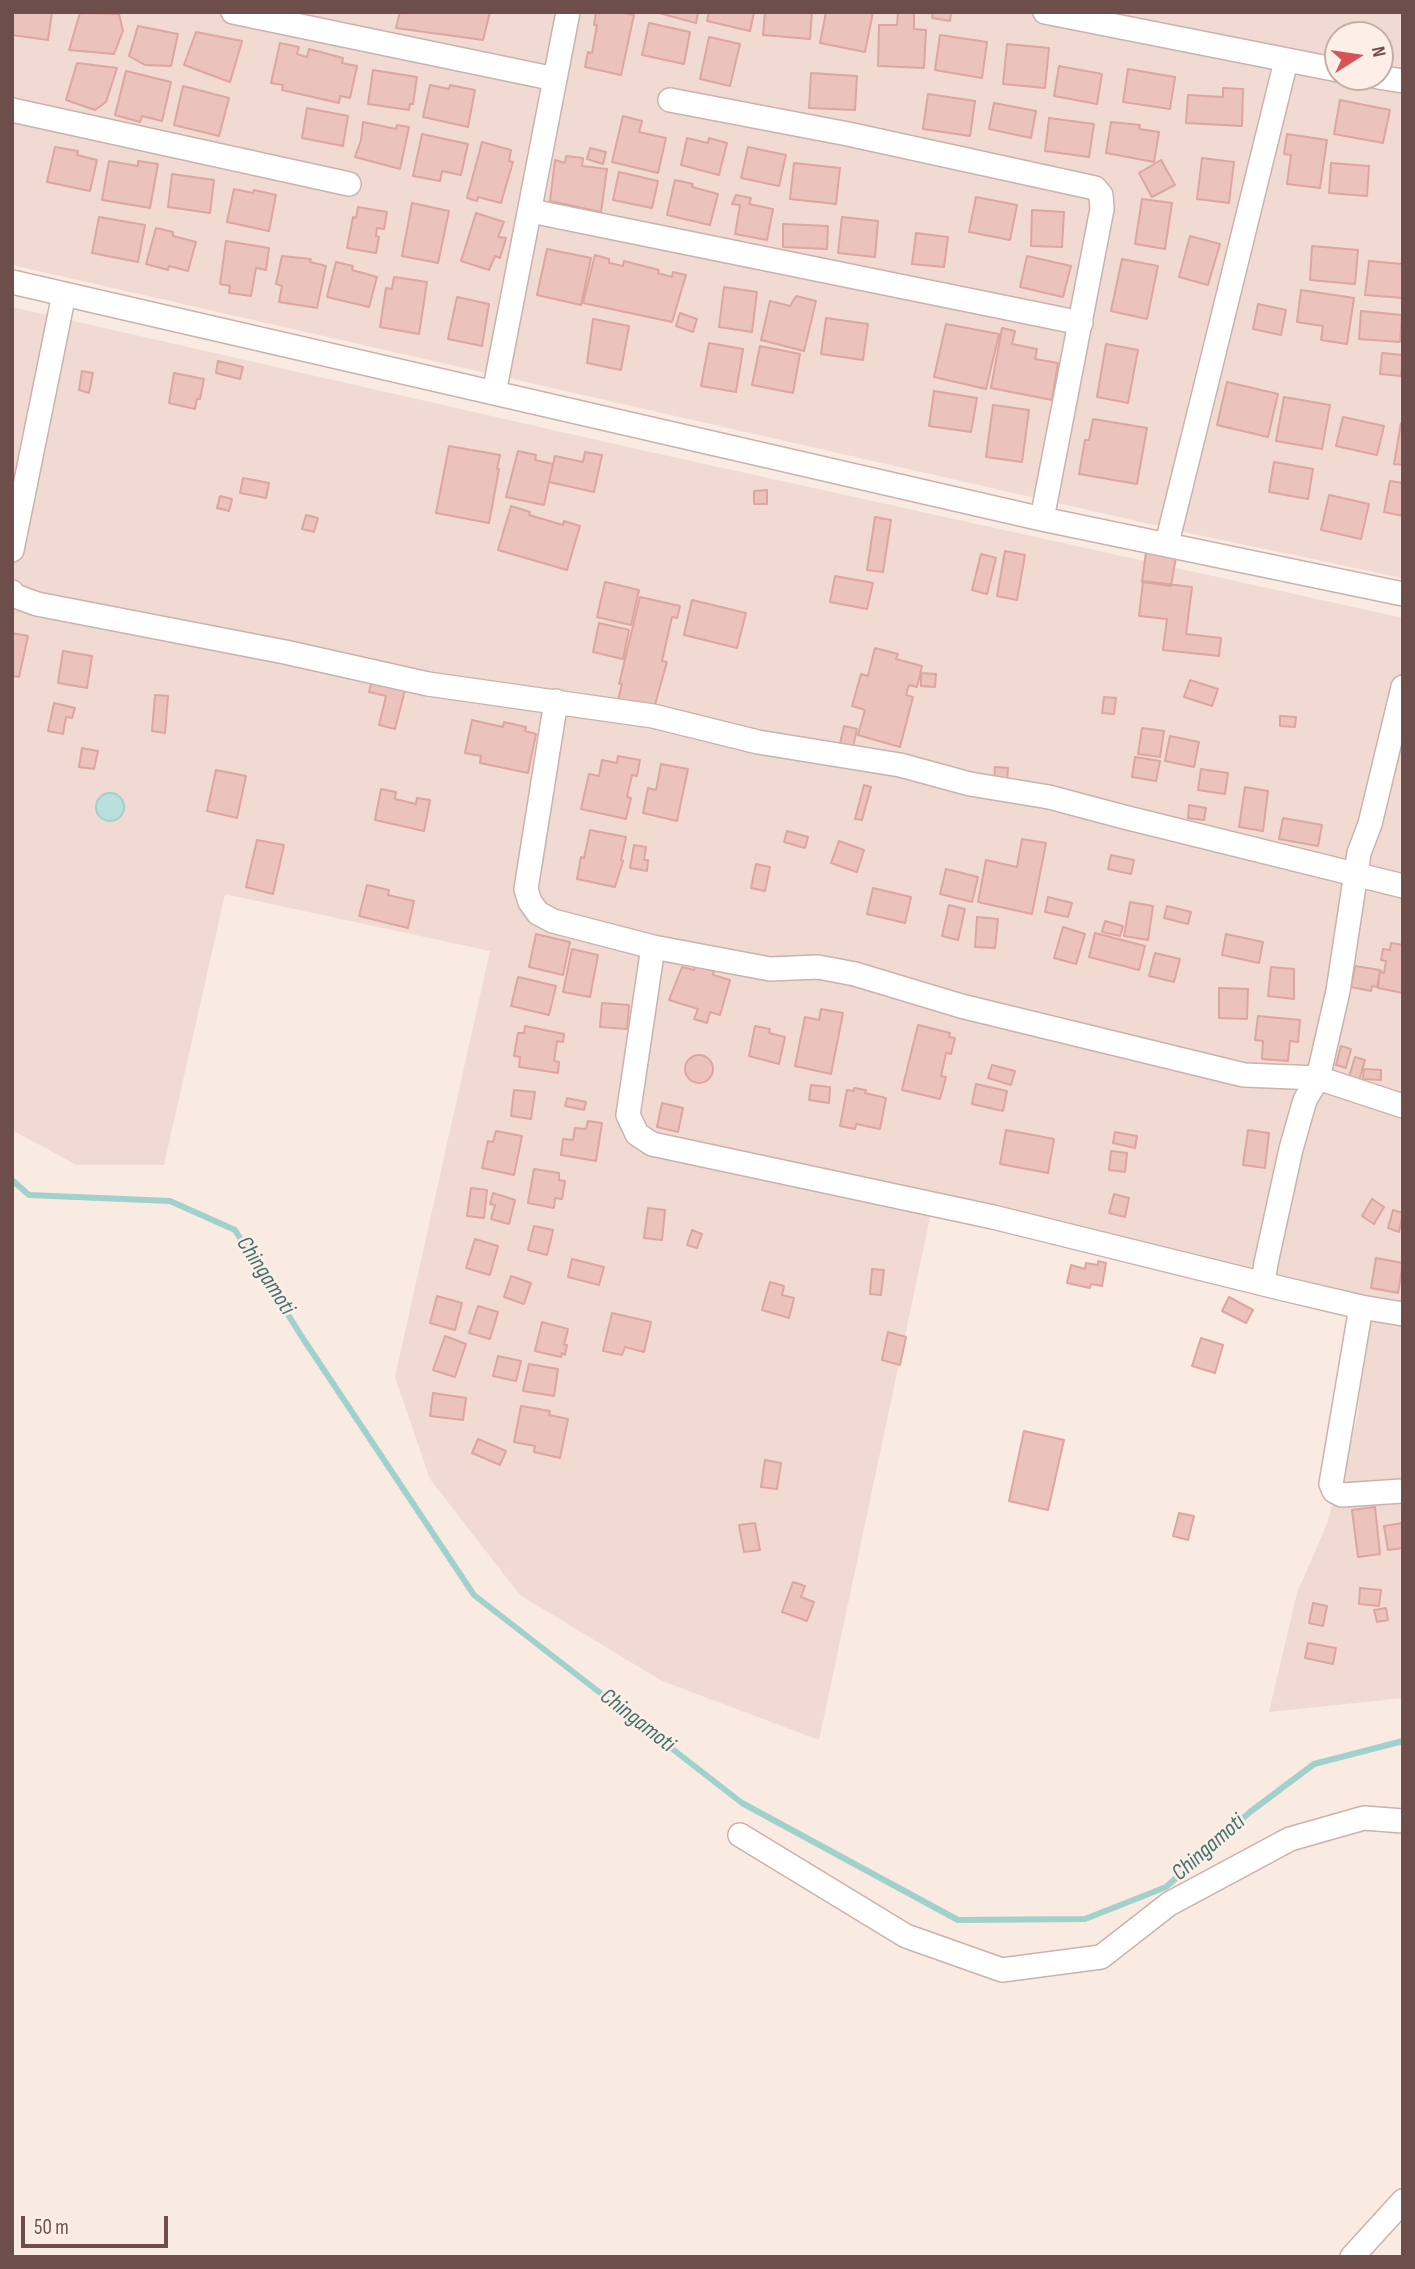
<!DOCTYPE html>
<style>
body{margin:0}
#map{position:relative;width:1415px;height:2269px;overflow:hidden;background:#f9eae2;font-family:"Sofia Sans Condensed",sans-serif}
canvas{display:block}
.frame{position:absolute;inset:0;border:14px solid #6e4e4b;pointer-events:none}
.north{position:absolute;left:1324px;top:21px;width:70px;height:70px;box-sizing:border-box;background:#fdefe7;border:2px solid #c4afa9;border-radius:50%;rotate:78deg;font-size:19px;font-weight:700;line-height:28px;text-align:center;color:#6e4e4b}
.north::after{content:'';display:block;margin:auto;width:24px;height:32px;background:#d85257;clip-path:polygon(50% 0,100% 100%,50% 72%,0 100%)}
.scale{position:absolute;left:21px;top:2216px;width:147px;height:32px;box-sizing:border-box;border:4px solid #6e4e4b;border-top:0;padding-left:9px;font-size:21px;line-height:24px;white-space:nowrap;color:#6e4e4b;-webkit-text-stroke:5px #fdefe7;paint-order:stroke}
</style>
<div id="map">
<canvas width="1415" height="2269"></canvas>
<div class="frame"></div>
<div class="north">N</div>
<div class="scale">50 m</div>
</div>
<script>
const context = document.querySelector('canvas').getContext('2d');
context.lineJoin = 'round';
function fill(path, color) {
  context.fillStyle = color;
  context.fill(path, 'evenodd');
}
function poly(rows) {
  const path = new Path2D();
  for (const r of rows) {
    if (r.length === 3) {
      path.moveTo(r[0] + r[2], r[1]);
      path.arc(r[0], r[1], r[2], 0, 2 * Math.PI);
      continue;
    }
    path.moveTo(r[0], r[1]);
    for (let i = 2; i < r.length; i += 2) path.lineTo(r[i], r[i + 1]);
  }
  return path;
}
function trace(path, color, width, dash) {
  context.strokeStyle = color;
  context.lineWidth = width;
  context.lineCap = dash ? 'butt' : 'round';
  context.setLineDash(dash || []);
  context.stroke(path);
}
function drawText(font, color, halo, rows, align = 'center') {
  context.font = font + ' "Sofia Sans Condensed",sans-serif';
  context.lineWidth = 5;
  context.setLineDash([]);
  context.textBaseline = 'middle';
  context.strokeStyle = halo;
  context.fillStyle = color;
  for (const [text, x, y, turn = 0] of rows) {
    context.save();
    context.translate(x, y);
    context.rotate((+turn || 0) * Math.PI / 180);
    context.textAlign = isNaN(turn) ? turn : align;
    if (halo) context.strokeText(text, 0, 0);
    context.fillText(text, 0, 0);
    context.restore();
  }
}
fill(poly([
 [12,12,1403,12,1403,578,1194,534,12,265],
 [1338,35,1380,35,1380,77,1338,77],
 [12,307,632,448,1403,618,1403,1698,1269,1712,1297,1593,1327,1524,1357,1419,1371,1298,935,1194,819,1740,662,1681,520,1595,430,1479,395,1377,490,951,225,894,164,1165,77,1165,12,1130]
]), '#f0dad1');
const water = poly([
 [110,807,14]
]);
fill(water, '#b9e0dc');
trace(water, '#a0d1cc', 2);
trace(poly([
 [12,1180,29,1195,170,1201,235,1230,302,1337,474,1595,742,1803,958,1920,1085,1919,1166,1887,1250,1812,1314,1764,1403,1741]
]), '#a0d1cc', 6);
const building = poly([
 [12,12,52,12,48,40,12,35,12,12],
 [400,12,490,12,483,40,396,28,400,12],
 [596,12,620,12,634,15,621,75,585,67,588,52,592,53,597,25,594,25,596,12],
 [655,12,698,12,696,23,655,12],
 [709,12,754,12,750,31,707,21,709,12],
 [765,12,812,12,810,39,763,35,765,12],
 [826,12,873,12,865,52,820,43,826,12],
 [898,12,914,12,914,29,926,30,924,68,878,66,879,25,897,25,898,12],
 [933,12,951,12,950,21,932,18,933,12],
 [80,13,119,14,123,31,114,54,69,50,80,13],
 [649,23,690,32,684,64,642,55,649,23],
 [138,26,178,34,171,66,145,65,129,56,138,26],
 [196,32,242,41,230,82,184,65,196,32],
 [940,35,987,42,982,78,935,70,940,35],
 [709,37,740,44,730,86,700,79,709,37],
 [280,43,299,47,297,54,307,57,309,49,343,58,342,63,357,66,350,98,340,96,339,103,282,90,283,85,271,83,280,43],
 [1007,44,1049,48,1045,88,1003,84,1007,44],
 [77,63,117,68,106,102,95,110,66,100,77,63],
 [1059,66,1102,74,1097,104,1054,96,1059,66],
 [1128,69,1175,77,1170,109,1123,102,1128,69],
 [373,70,417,77,413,104,410,104,409,110,368,104,373,70],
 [126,71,171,82,162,121,142,116,140,122,115,115,126,71],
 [811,73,857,76,855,110,809,108,811,73],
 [430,85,449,89,450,85,475,90,468,127,423,117,430,85],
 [183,86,229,98,219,136,174,125,183,86],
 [1223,88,1243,89,1242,126,1186,123,1188,95,1223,97,1223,88],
 [928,94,975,101,970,136,923,129,928,94],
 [1340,100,1390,110,1383,143,1334,134,1340,100],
 [994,103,1036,111,1031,138,989,129,994,103],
 [307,108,348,116,343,146,302,138,307,108],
 [623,116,642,121,639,132,666,138,658,173,612,162,623,116],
 [1049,118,1094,124,1089,157,1045,151,1049,118],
 [363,122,396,129,397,125,409,127,400,169,355,157,361,140,363,122],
 [1111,122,1140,125,1139,129,1159,132,1154,162,1106,153,1111,122],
 [422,134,468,144,461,175,442,171,440,181,413,176,422,134],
 [1287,134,1327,140,1320,188,1287,184,1291,155,1284,154,1287,134],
 [687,138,708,143,709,138,727,143,719,175,681,165,687,138],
 [482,142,511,150,509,161,513,162,501,203,478,197,477,201,467,198,482,142],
 [55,147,78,151,77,155,97,160,90,191,47,182,55,147],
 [748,147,786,155,779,186,741,178,748,147],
 [590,148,606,152,603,164,587,159,590,148],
 [566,156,583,158,582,166,607,169,601,212,550,201,555,160,565,163,566,156],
 [1202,158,1234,162,1229,203,1197,199,1202,158],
 [1161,160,1175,185,1152,197,1139,173,1161,160],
 [109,161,138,166,138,161,158,164,150,208,102,200,109,161],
 [794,163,840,168,836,204,790,199,794,163],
 [1331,163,1369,166,1367,196,1329,193,1331,163],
 [619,172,658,181,652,208,613,200,619,172],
 [172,174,214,180,210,213,168,207,172,174],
 [675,180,693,184,692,187,718,194,710,225,667,215,675,180],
 [234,189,253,193,254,190,276,195,269,231,227,222,234,189],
 [736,195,751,198,749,204,773,209,767,240,735,234,740,205,732,204,736,195],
 [976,197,1017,205,1010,240,969,232,976,197],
 [1142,199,1172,203,1165,249,1135,244,1142,199],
 [412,203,449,211,438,263,402,256,412,203],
 [358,207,387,212,384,229,377,228,376,236,379,237,376,253,347,248,353,217,356,218,358,207],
 [1032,210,1064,212,1062,247,1031,246,1032,210],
 [476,213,504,222,498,237,506,238,500,258,495,256,489,270,461,261,476,213],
 [99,217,145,225,138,262,92,253,99,217],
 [842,217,878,221,875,257,838,253,842,217],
 [783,224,828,226,827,249,783,247,783,224],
 [156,228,173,232,173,236,196,242,188,271,169,266,168,270,146,264,156,228],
 [916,233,948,237,944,267,912,264,916,233],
 [1190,236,1220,244,1208,285,1179,277,1190,236],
 [226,241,269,248,266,270,256,268,251,296,229,293,230,286,220,284,226,241],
 [1312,246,1358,250,1355,284,1310,280,1312,246],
 [547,249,591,258,581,305,537,295,547,249],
 [595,255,609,259,609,263,623,266,624,261,659,270,658,273,672,277,673,272,686,275,672,322,583,303,595,255],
 [282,256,311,259,310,262,326,266,317,308,279,302,282,286,276,284,282,256],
 [1027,256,1071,266,1063,297,1020,287,1027,256],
 [1122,259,1158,266,1147,319,1111,311,1122,259],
 [1369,261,1403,264,1403,298,1365,295,1369,261],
 [336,262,353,266,352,270,377,277,369,307,327,297,336,262],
 [394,277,427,282,419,334,380,327,386,288,392,289,394,277],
 [724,287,757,292,752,332,719,327,724,287],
 [1301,290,1354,298,1347,344,1321,340,1323,326,1297,322,1301,290],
 [796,296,816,301,804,351,761,340,770,301,790,306,796,296],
 [457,297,489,304,482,346,448,339,457,297],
 [1258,304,1286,310,1281,335,1253,329,1258,304],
 [1361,311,1402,315,1400,342,1359,339,1361,311],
 [680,313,697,319,693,332,676,326,680,313],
 [826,318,868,324,863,360,821,354,826,318],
 [593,319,629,326,621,370,587,363,593,319],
 [946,324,999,334,986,389,934,377,946,324],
 [1002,328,1015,331,1012,344,1037,349,1035,359,1058,363,1052,400,991,388,1002,328],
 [709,343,743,349,736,392,701,386,709,343],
 [1106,344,1138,350,1128,403,1097,397,1106,344],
 [760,346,800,354,793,393,752,385,760,346],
 [1382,353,1403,355,1401,376,1380,374,1382,353],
 [218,361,243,367,240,379,216,373,218,361],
 [82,371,93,373,89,393,79,390,82,371],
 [174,373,204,379,200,399,197,399,195,409,169,403,174,373],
 [1227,382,1278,394,1268,437,1217,425,1227,382],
 [934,391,977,398,971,432,929,426,934,391],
 [1284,397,1330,405,1322,449,1276,441,1284,397],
 [993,405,1029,410,1022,462,986,457,993,405],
 [1343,417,1384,426,1377,455,1336,446,1343,417],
 [1093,419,1147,428,1137,484,1079,474,1085,440,1089,440,1093,419],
 [1401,423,1403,423,1403,465,1394,464,1401,423],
 [449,446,500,455,497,469,499,469,489,523,436,513,449,446],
 [518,451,536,455,535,460,553,464,544,505,506,497,518,451],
 [585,452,602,455,594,492,549,482,555,456,583,462,585,452],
 [1274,462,1313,469,1308,499,1269,492,1274,462],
 [243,478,269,483,266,498,240,493,243,478],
 [1390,481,1403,483,1403,516,1384,512,1390,481],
 [767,490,767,504,754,504,754,491,767,490],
 [1329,495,1369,504,1361,539,1321,530,1329,495],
 [220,496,232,499,229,511,217,508,220,496],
 [511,506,530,512,529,515,563,525,564,521,580,526,567,570,498,550,511,506],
 [306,515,318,518,314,532,302,529,306,515],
 [875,517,891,520,883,572,867,570,875,517],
 [1005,551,1025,555,1017,600,997,596,1005,551],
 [1146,552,1176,557,1171,586,1142,582,1146,552],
 [981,554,996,558,987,594,972,590,981,554],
 [835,576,873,583,867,609,830,602,835,576],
 [1143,581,1192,587,1186,634,1221,638,1219,656,1163,650,1167,619,1139,616,1143,581],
 [605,582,639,590,631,625,597,617,605,582],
 [640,597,680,606,677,618,672,617,662,661,667,662,654,708,618,700,622,684,619,684,640,597],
 [692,600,746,613,737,648,684,635,692,600],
 [599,623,629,630,623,659,593,652,599,623],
 [12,633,28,636,19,677,12,676,12,633],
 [875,648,898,654,896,659,922,666,917,687,909,685,906,695,913,697,900,747,858,735,865,710,852,706,861,674,868,676,875,648],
 [63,651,92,656,87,688,58,683,63,651],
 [921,673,936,674,935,687,921,686,921,673],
 [373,677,406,686,395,729,379,725,386,696,369,692,373,677],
 [1190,680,1218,689,1212,706,1184,697,1190,680],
 [155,695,168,696,165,733,152,731,155,695],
 [1104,697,1116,698,1114,714,1102,713,1104,697],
 [54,703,75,708,72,718,66,717,63,734,48,731,54,703],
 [1280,716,1296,717,1295,727,1280,726,1280,716],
 [472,720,503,727,504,722,526,727,525,731,536,734,528,773,480,763,481,756,465,753,472,720],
 [844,726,857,729,852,751,839,748,844,726],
 [1142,728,1164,731,1160,757,1138,754,1142,728],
 [1170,736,1199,742,1194,767,1165,761,1170,736],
 [82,748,98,751,94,769,79,767,82,748],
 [618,756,640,760,637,776,632,775,627,797,631,798,626,819,581,809,589,774,599,776,602,760,617,763,618,756],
 [1135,757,1160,761,1156,781,1132,777,1135,757],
 [661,764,688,769,677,821,643,813,648,788,656,790,661,764],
 [995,767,1008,768,1007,782,994,780,995,767],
 [1201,769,1228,773,1225,794,1198,790,1201,769],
 [216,770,246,776,237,818,207,811,216,770],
 [864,785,871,787,862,820,855,819,864,785],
 [1245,787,1268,791,1263,831,1239,827,1245,787],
 [381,789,396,792,395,799,416,804,417,798,430,800,424,831,375,820,381,789],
 [1189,805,1206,808,1204,820,1188,818,1189,805],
 [1283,818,1322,825,1318,846,1279,839,1283,818],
 [590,830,626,837,621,860,623,861,615,887,577,879,581,857,584,858,590,830],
 [787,831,808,837,805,848,784,842,787,831],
 [1022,839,1046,843,1032,914,978,902,986,860,1017,867,1022,839],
 [257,840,284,845,273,894,246,887,257,840],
 [839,841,864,850,857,872,831,863,839,841],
 [634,845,646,847,644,860,648,860,647,871,630,868,634,845],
 [1111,855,1134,860,1131,874,1108,869,1111,855],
 [756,864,770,867,765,891,751,888,756,864],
 [946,869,978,877,972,902,940,894,946,869],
 [367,885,389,890,388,895,414,901,408,928,359,916,367,885],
 [873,888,911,897,905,923,867,914,873,888],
 [1048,897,1072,903,1068,917,1045,912,1048,897],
 [1130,902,1153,906,1148,940,1124,936,1130,902],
 [949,905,965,909,958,940,942,936,949,905],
 [1167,906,1191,912,1188,924,1164,918,1167,906],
 [977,917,998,919,995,948,975,947,977,917],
 [1105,921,1123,926,1120,936,1102,932,1105,921],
 [1063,927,1085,934,1076,964,1054,958,1063,927],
 [1095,933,1145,946,1139,970,1089,957,1095,933],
 [536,934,570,942,563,975,529,967,536,934],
 [1226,934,1263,942,1259,963,1222,955,1226,934],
 [1391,943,1403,945,1403,993,1378,988,1380,971,1384,973,1386,961,1381,960,1383,949,1390,950,1391,943],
 [572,949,598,955,590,997,563,992,572,949],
 [1155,953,1180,959,1174,982,1149,976,1155,953],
 [696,965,714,971,713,975,730,980,720,1015,710,1012,707,1023,694,1019,698,1009,669,1000,682,967,694,970,696,965],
 [1355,966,1380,970,1377,987,1372,986,1371,991,1351,987,1355,966],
 [1271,967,1294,969,1294,999,1268,996,1271,967],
 [518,977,556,986,549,1015,511,1006,518,977],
 [1219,988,1248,989,1247,1019,1219,1018,1219,988],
 [602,1003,629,1005,627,1029,600,1027,602,1003],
 [821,1009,843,1013,831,1074,795,1066,805,1017,819,1020,821,1009],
 [1258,1016,1300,1020,1298,1042,1290,1041,1288,1061,1262,1059,1263,1041,1255,1040,1258,1016],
 [918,1025,950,1033,949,1037,955,1038,951,1054,946,1053,941,1076,946,1077,940,1099,902,1090,918,1025],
 [525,1026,564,1034,563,1042,557,1041,554,1061,559,1062,558,1073,519,1067,520,1057,514,1056,518,1033,524,1033,525,1026],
 [755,1026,770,1029,769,1033,785,1037,779,1064,749,1056,755,1026],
 [1341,1046,1351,1049,1346,1068,1336,1065,1341,1046],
 [699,1069,14],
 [1355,1057,1365,1060,1359,1081,1349,1077,1355,1057],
 [992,1065,1015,1071,1011,1085,988,1078,992,1065],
 [1364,1069,1381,1070,1381,1080,1363,1079,1364,1069],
 [976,1084,1007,1091,1003,1111,972,1104,976,1084],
 [811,1085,830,1087,829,1103,809,1100,811,1085],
 [854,1088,866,1090,865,1093,886,1098,880,1129,856,1124,855,1129,840,1126,847,1090,854,1091,854,1088],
 [514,1090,535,1092,531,1119,511,1116,514,1090],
 [567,1098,586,1102,584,1110,565,1106,567,1098],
 [662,1103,683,1108,678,1132,657,1127,662,1103],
 [588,1121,602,1123,596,1161,561,1155,563,1139,573,1140,575,1128,586,1129,588,1121],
 [1006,1130,1054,1139,1048,1173,1000,1164,1006,1130],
 [1248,1130,1269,1133,1265,1168,1243,1165,1248,1130],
 [496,1131,522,1136,514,1175,482,1168,488,1141,493,1142,496,1131],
 [1115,1132,1137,1136,1135,1148,1113,1143,1115,1132],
 [1111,1151,1127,1153,1125,1172,1109,1170,1111,1151],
 [534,1169,559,1173,559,1180,565,1181,562,1199,555,1198,554,1208,528,1203,534,1169],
 [471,1188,487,1190,484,1218,467,1216,471,1188],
 [493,1193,515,1200,509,1224,491,1219,495,1205,490,1204,493,1193],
 [1114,1194,1129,1198,1125,1217,1109,1213,1114,1194],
 [1372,1199,1384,1207,1374,1224,1362,1216,1372,1199],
 [648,1208,665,1210,662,1240,644,1238,648,1208],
 [1393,1210,1403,1213,1399,1232,1388,1228,1393,1210],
 [534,1226,553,1230,547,1255,528,1250,534,1226],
 [692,1230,702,1234,697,1248,687,1245,692,1230],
 [475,1239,498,1246,490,1275,466,1268,475,1239],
 [1376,1258,1403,1263,1398,1293,1371,1288,1376,1258],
 [572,1259,604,1267,599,1285,568,1277,572,1259],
 [1098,1261,1106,1263,1102,1286,1091,1284,1090,1288,1067,1283,1071,1265,1085,1269,1086,1263,1098,1265,1098,1261],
 [872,1269,884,1270,881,1295,870,1294,872,1269],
 [511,1276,531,1283,524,1304,504,1297,511,1276],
 [770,1282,784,1286,782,1295,794,1298,789,1318,762,1310,770,1282],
 [437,1296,462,1303,455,1330,430,1323,437,1296],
 [1229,1297,1253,1310,1246,1323,1222,1311,1229,1297],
 [478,1306,498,1312,490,1339,469,1333,478,1306],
 [612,1313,651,1322,644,1352,625,1347,622,1355,603,1351,612,1313],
 [542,1322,568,1329,564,1345,567,1345,565,1355,562,1353,561,1357,535,1351,542,1322],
 [888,1332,906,1337,900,1365,882,1360,888,1332],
 [445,1336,466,1344,455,1377,433,1370,445,1336],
 [1201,1338,1223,1345,1215,1373,1192,1366,1201,1338],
 [498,1356,521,1361,516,1381,493,1376,498,1356],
 [529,1364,558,1369,554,1396,523,1391,529,1364],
 [433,1393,466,1398,463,1420,430,1416,433,1393],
 [521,1406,550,1411,549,1415,568,1419,560,1458,534,1452,535,1446,514,1442,521,1406],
 [1024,1431,1064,1440,1048,1510,1009,1501,1024,1431],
 [478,1439,506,1451,500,1465,472,1453,478,1439],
 [765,1460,781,1463,777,1489,761,1487,765,1460],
 [1375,1507,1380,1554,1358,1557,1352,1510,1375,1507],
 [1179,1513,1194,1516,1188,1540,1173,1536,1179,1513],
 [755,1523,760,1550,744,1552,739,1525,755,1523],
 [1403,1523,1403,1548,1388,1550,1384,1526,1403,1523],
 [793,1582,805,1586,801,1597,814,1602,807,1621,782,1612,793,1582],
 [1360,1588,1381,1590,1379,1606,1359,1604,1360,1588],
 [1313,1603,1327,1606,1323,1626,1309,1623,1313,1603],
 [1386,1608,1388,1620,1377,1622,1374,1610,1386,1608],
 [1308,1643,1336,1648,1333,1664,1305,1658,1308,1643]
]);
fill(building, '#ecc3bc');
trace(building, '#dda69e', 2);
const minor = poly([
 [233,12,555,79],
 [1045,12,1338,70],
 [1378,77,1403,81],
 [670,100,848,134,1095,188,1101,195,1102,209,1042,519],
 [12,110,349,184],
 [531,211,1081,323],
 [12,282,1042,519,1403,594],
 [494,393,568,12],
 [1167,543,1286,61],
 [12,550,64,294],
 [12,592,15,596,37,604,285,652,428,684,653,716,758,742,900,765,970,784,1049,797,1124,817,1403,886],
 [556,701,526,889,530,902,538,913,553,921,653,947,770,969,818,967,855,974,961,1006,1244,1075,1318,1078,1403,1106],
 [653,947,628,1115,637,1134,652,1144,993,1217,1284,1289,1361,1307,1403,1314],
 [1263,1283,1266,1263,1291,1149,1305,1100,1318,1078,1338,991,1359,853,1370,824,1403,687],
 [1361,1307,1331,1484,1334,1491,1342,1495,1402,1491],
 [740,1835,906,1936,1002,1970,1101,1957,1169,1904,1290,1839,1364,1818,1403,1821],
 [1352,2257,1403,2201]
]);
trace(minor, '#cbb2ad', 26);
trace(minor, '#fff', 23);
drawText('italic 23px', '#41726e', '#fdefe7', [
 ["Chingamoti",265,1276,57],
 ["Chingamoti",637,1721,38],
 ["Chingamoti",1209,1848,-41]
]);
</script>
